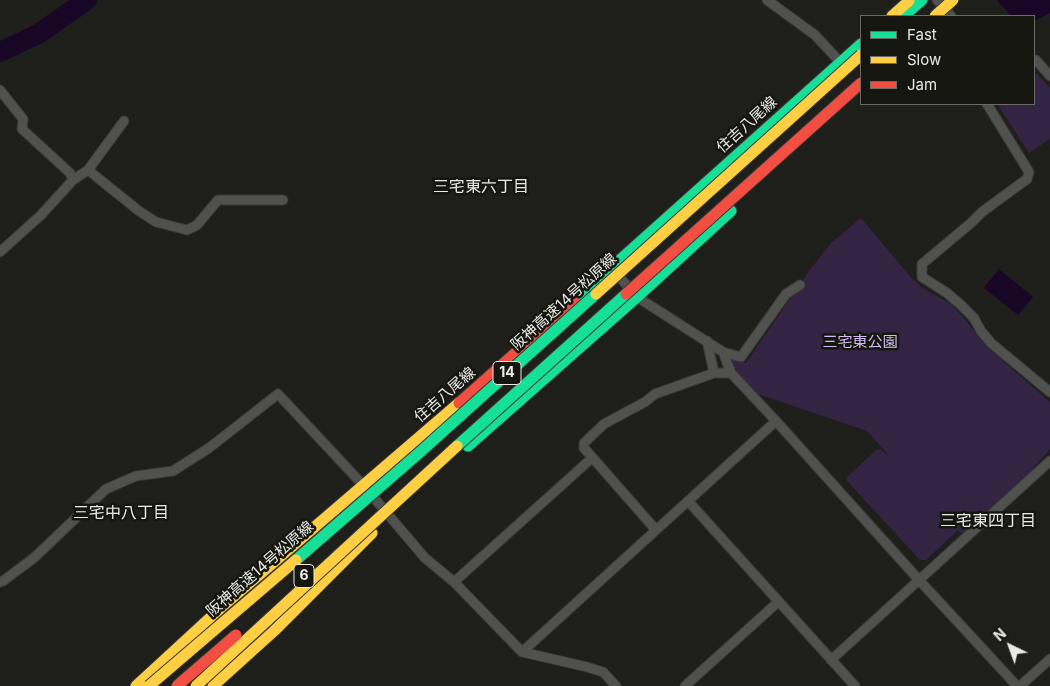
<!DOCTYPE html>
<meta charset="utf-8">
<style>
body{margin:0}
#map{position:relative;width:1050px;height:686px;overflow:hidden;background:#1e1e1b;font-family:Inter,sans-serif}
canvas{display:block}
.legend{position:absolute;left:860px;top:15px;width:175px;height:90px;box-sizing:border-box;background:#161611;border:1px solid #6a6a66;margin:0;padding:6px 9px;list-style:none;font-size:15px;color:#e9e9e6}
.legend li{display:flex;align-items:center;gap:10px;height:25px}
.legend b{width:25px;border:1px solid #6a6a66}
.north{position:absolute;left:985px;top:621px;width:50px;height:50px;-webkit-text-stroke:4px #161611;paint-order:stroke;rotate:318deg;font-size:14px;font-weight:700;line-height:20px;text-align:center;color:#e9e9e6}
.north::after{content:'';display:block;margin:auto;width:18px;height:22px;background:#e9e9e6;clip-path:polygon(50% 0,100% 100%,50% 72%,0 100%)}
</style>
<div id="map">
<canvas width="1050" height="686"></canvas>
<ul class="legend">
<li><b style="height:6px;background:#16e098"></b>Fast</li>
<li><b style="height:6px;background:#ffcf43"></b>Slow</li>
<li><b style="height:6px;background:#f24e42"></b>Jam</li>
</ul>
<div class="north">N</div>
</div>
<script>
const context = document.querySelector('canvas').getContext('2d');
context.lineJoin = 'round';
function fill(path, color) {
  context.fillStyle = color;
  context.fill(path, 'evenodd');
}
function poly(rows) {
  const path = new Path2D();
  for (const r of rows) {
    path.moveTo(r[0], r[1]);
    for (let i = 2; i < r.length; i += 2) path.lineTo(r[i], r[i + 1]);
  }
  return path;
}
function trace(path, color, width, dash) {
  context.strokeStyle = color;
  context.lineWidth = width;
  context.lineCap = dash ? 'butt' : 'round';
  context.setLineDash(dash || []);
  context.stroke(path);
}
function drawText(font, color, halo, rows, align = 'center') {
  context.font = font + ' Inter,"Noto Sans JP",sans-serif';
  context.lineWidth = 5;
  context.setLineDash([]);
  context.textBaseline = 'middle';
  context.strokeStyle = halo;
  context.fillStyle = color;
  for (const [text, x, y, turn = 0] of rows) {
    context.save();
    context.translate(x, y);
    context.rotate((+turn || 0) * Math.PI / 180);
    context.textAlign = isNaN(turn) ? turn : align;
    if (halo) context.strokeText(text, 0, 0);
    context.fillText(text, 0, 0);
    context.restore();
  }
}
fill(poly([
 [1034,74,1038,74,1050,88,1050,139,1029,153,997,104,1034,104],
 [861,218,909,275,921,287,951,304,963,317,985,345,1050,402,1050,449,1029,473,962,534,958,530,926,560,920,560,847,481,847,477,876,450,880,449,891,458,867,431,758,394,743,381,732,368,729,357,746,363,809,271,831,243]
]), '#322442');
fill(poly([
 [997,0,1050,0,1050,13,1034,21,1034,16,1011,16],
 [999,269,1033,297,1018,315,984,288]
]), '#180627');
trace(poly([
 [0,52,38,34,87,0]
]), '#180627', 20);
const street = poly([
 [767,0,815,35,840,62],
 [937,0,951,16],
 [1034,62,1036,60,1050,76],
 [0,90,23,119,22,129,70,173,73,180],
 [987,104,1029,172,1027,179,982,212,971,223,922,264,922,277,947,293,961,305,974,318,981,331,991,343,1050,392],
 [88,170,124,121],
 [0,252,41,215,73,180,88,170,139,211,156,222,187,230,197,225,218,200,283,200],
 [616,273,637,297,723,352,741,357,786,294,800,285],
 [707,341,714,373],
 [776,421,919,580,1017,686],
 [688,501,855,686],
 [656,530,584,448,584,443,604,424,645,402,655,394,714,373,731,373],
 [0,582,3,581,35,557,106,489,136,476,173,471,209,448,278,394,363,485,425,558,454,582,522,652,587,667,603,672,616,686],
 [454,582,592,458],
 [522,652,776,421,731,373,723,352],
 [831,660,1050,461],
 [685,686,778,602],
 [1020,686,1050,659]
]);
const fast = poly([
 [904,16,922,0],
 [574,301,861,44],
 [468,446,637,297,731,211]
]);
const slow = poly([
 [892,16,909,1],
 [136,686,224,605,459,403],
 [213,686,274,631,372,533]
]);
const jam = poly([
 [459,403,574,301]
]);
trace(street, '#393936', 11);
trace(fast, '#393936', 13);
trace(slow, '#393936', 13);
trace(jam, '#393936', 13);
trace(street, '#50504e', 9);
trace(fast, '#16e098', 11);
trace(slow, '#ffcf43', 11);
trace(jam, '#f24e42', 11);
const fastBridge = poly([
 [457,446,626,294],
 [296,560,419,453,596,294]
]);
const slowBridge = poly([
 [935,16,953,0],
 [596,294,861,55],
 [149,686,296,560],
 [196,686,457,446]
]);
const jamBridge = poly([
 [626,294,861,83],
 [177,686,236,635]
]);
trace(fastBridge, '#393936', 13, []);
trace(slowBridge, '#393936', 13, []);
trace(jamBridge, '#393936', 13, []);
trace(fastBridge, '#16e098', 11);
trace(slowBridge, '#ffcf43', 11);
trace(jamBridge, '#f24e42', 11);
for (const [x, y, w] of [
 [507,373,28],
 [304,576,20]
]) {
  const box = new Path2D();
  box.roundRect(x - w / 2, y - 11.5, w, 23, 4);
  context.fillStyle = '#161611';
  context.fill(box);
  trace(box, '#e9e9e6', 1);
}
drawText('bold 14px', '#e9e9e6', null, [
 ["14",507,373],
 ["6",304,576]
]);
drawText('15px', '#e9e9e6', '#161611', [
 ["住吉八尾線",747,125,-42],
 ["阪神高速14号松原線",564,302,-42],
 ["住吉八尾線",445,395,-41],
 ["阪神高速14号松原線",260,569,-41]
]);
drawText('15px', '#d5bcf5', '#161611', [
 ["三宅東公園",860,342]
]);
drawText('16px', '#e9e9e6', '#161611', [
 ["三宅東六丁目",481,187],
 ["三宅中八丁目",121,513],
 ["三宅東四丁目",988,521]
]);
</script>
